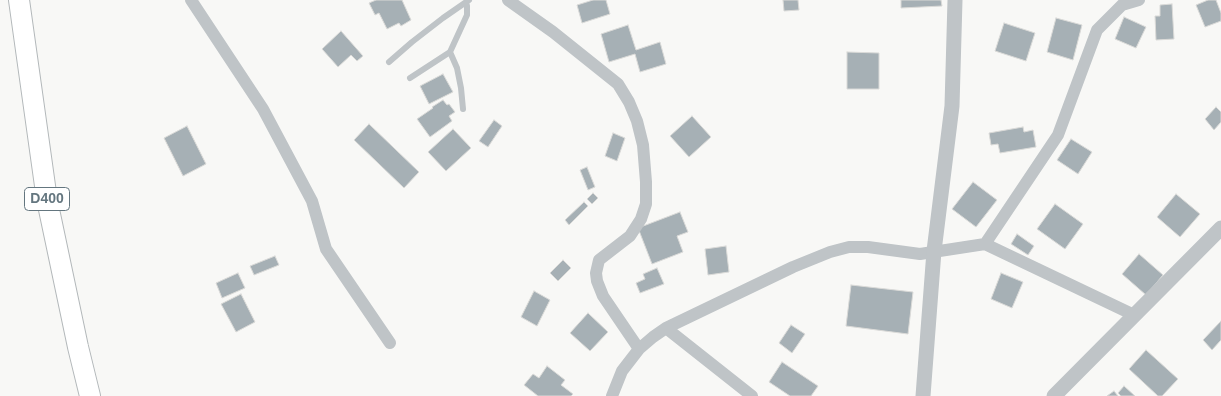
<!DOCTYPE html>
<style>
body{margin:0}
canvas{display:block;background:#f8f8f6}
</style>
<canvas width="1221" height="396"></canvas>
<script>
const context = document.querySelector('canvas').getContext('2d');
context.lineJoin = 'round';
function fill(path, color) {
  context.fillStyle = color;
  context.fill(path, 'evenodd');
}
function poly(rows) {
  const path = new Path2D();
  for (const r of rows) {
    path.moveTo(r[0], r[1]);
    for (let i = 2; i < r.length; i += 2) path.lineTo(r[i], r[i + 1]);
  }
  return path;
}
function trace(path, color, width, dash) {
  context.strokeStyle = color;
  context.lineWidth = width;
  context.lineCap = dash ? 'butt' : 'round';
  context.setLineDash(dash || []);
  context.stroke(path);
}
function drawText(font, color, halo, rows, align = 'center') {
  context.font = font + ' Helvetica,sans-serif';
  context.lineWidth = 5;
  context.setLineDash([]);
  context.textBaseline = 'middle';
  context.strokeStyle = halo;
  context.fillStyle = color;
  for (const [text, x, y, turn = 0] of rows) {
    context.save();
    context.translate(x, y);
    context.rotate((+turn || 0) * Math.PI / 180);
    context.textAlign = isNaN(turn) ? turn : align;
    if (halo) context.strokeText(text, 0, 0);
    context.fillText(text, 0, 0);
    context.restore();
  }
}
const building = poly([
 [376,0,402,0,411,20,401,26,399,23,387,29,379,13,375,15,369,3,376,0],
 [593,0,606,0,610,14,582,23,577,5,593,0],
 [783,0,798,0,799,10,784,11,783,0],
 [901,0,941,0,942,6,901,8,901,0],
 [1208,0,1216,0,1221,13,1221,21,1205,27,1196,5,1208,0],
 [1172,4,1174,39,1156,40,1155,16,1160,16,1160,5,1172,4],
 [1124,17,1146,27,1136,48,1115,39,1124,17],
 [1056,18,1082,25,1073,60,1047,52,1056,18],
 [1004,23,1035,33,1026,61,995,51,1004,23],
 [628,25,636,50,660,42,666,64,640,72,635,54,609,62,601,34,628,25],
 [341,31,363,56,357,61,351,55,338,67,322,49,341,31],
 [847,52,879,53,879,89,847,89,847,52],
 [443,74,453,92,429,104,420,86,443,74],
 [443,100,447,105,449,104,455,112,449,116,452,121,430,137,417,119,433,108,432,107,443,100],
 [1216,107,1221,112,1221,122,1214,130,1205,119,1216,107],
 [692,116,711,137,689,157,670,136,692,116],
 [494,120,502,126,488,147,479,141,494,120],
 [369,124,419,172,404,188,354,140,369,124],
 [187,126,206,164,183,176,164,138,187,126],
 [1023,127,1024,132,1033,130,1036,147,1000,153,998,144,991,145,989,133,1023,127],
 [453,129,471,148,446,171,428,152,453,129],
 [613,133,625,138,617,161,605,156,613,133],
 [1071,139,1092,152,1078,174,1057,160,1071,139],
 [587,167,595,187,588,190,580,170,587,167],
 [973,182,997,200,976,227,952,209,973,182],
 [593,193,598,198,592,204,587,199,593,193],
 [1176,194,1200,214,1180,237,1157,217,1176,194],
 [584,202,588,206,569,225,565,220,584,202],
 [1055,204,1083,224,1065,249,1037,229,1055,204],
 [680,212,688,232,677,236,683,252,652,264,638,228,680,212],
 [1017,234,1034,246,1028,255,1011,244,1017,234],
 [726,246,729,272,708,275,705,249,726,246],
 [1139,254,1163,275,1146,295,1122,274,1139,254],
 [275,256,279,265,254,275,250,266,275,256],
 [563,260,571,268,558,281,550,273,563,260],
 [657,268,664,284,640,293,636,283,645,279,643,274,657,268],
 [238,273,245,288,222,298,216,283,238,273],
 [1001,273,1023,282,1012,308,991,299,1001,273],
 [851,285,913,292,908,334,846,326,851,285],
 [534,291,550,300,537,326,521,317,534,291],
 [241,294,255,322,236,332,221,304,241,294],
 [588,313,608,332,590,351,570,333,588,313],
 [1221,321,1221,340,1212,350,1203,340,1221,321],
 [791,325,805,334,792,353,779,343,791,325],
 [1146,350,1178,379,1162,396,1158,396,1129,369,1146,350],
 [782,362,818,386,811,396,790,396,769,382,782,362],
 [547,366,565,380,561,385,573,394,571,396,538,396,524,385,533,374,539,378,547,366],
 [1124,386,1135,396,1121,396,1118,393,1124,386],
 [1114,391,1118,396,1107,396,1114,391]
]);
fill(building, '#a6b0b5');
trace(building, '#dadad8', 1);
const trunk = poly([
 [19,0,47,200,78,347,90,396]
]);
trace(trunk, '#b3b8ba', 22);
trace(poly([
 [450,52,457,68,461,88,463,109],
 [389,62,412,42,443,18,469,0],
 [410,78,450,52,467,15,467,6,466,2]
]), '#bfc4c7', 6);
trace(poly([
 [191,0,263,109,312,201,326,249,390,343],
 [508,0,553,32,618,84,629,102,637,121,643,145,646,182,646,204,641,219,630,236,599,260,596,273,597,281,603,296,639,349],
 [985,244,1058,135,1097,30,1122,5,1139,0],
 [666,328,752,396],
 [612,396,622,371,639,349,653,337,666,328,793,267,830,252,849,247,868,247,920,254,985,244,1134,315]
]), '#bfc4c7', 12);
trace(poly([
 [923,396,934,251,952,106,955,0],
 [1054,396,1221,228]
]), '#bfc4c7', 15);
trace(trunk, '#fff', 20);
for (const [x, y, w] of [
 [47,199,45]
]) {
  const box = new Path2D();
  box.roundRect(x - w / 2, y - 11.5, w, 23, 4);
  context.fillStyle = '#fff';
  context.fill(box);
  trace(box, '#64767f', 1);
}
drawText('bold 14px', '#64767f', null, [
 ["D400",47,199]
]);
</script>
